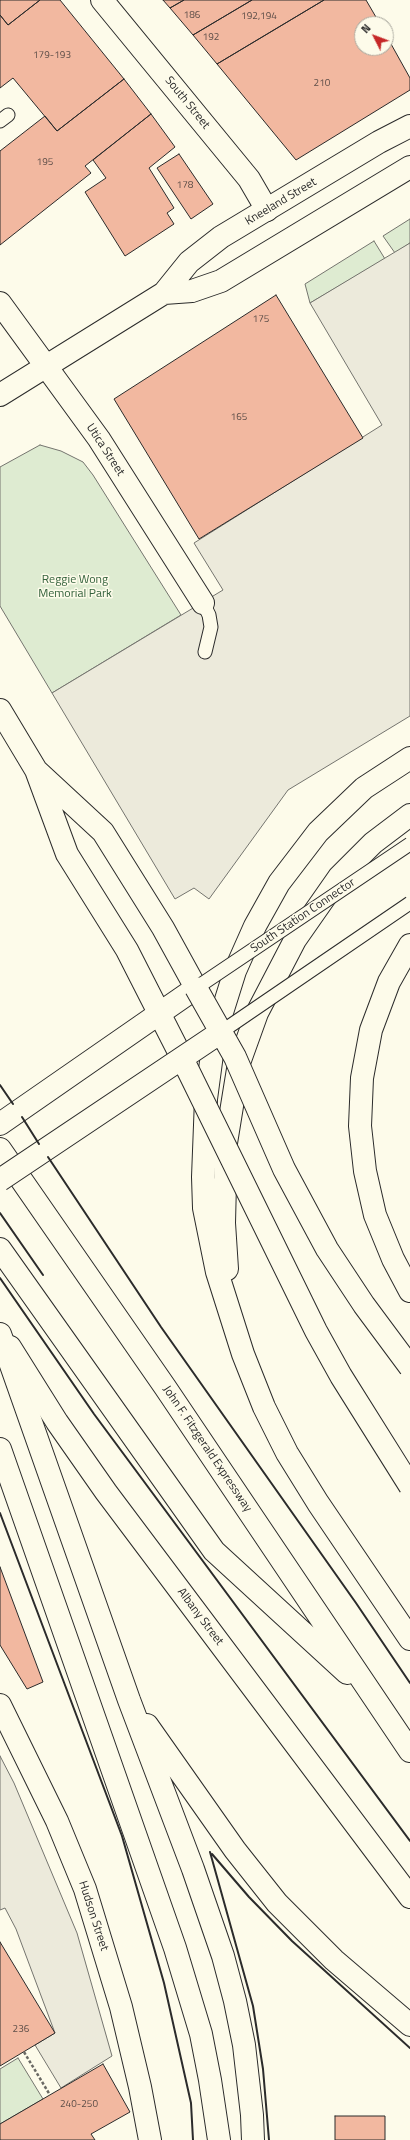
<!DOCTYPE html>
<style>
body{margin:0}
#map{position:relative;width:410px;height:2140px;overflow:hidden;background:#fdfbea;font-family:"Titillium Web",sans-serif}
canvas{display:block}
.north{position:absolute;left:354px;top:16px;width:40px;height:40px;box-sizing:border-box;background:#fdfbea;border:1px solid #a9a89e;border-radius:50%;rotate:312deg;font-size:11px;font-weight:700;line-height:16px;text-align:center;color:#2b2b2b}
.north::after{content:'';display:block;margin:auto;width:14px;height:18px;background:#c62828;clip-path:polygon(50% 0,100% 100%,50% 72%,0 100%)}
</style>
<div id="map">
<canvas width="410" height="2140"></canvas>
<div class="north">N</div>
</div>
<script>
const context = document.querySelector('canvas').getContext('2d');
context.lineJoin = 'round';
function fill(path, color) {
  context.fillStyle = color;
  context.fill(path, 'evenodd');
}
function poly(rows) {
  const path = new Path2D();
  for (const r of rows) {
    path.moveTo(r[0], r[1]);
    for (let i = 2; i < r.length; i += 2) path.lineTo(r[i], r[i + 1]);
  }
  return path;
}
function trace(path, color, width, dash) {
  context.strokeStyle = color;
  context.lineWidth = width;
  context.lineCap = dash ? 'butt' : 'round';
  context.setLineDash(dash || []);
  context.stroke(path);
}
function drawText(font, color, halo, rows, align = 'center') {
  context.font = font + ' "Titillium Web",sans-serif';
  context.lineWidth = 3;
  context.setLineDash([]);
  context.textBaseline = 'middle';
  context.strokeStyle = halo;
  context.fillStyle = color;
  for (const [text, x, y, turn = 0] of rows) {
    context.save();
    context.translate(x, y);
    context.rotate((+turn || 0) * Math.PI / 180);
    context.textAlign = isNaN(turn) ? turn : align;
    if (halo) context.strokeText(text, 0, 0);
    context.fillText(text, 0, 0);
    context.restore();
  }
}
const green = poly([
 [410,219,410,243,395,253,383,236,410,219],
 [374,241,385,259,310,303,305,284,374,241],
 [40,445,61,451,83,462,93,475,181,615,52,693,0,606,0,467,40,445],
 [18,2058,43,2099,0,2124,0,2069,18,2058]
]);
fill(green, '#deebd1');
trace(green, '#74746e', 1);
const parking = poly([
 [410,243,410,716,288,790,209,899,194,888,175,899,52,693,223,590,194,543,382,425,310,303,410,243],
 [0,1756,14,1783,77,1933,112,2056,61,2088,35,2045,55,2033,16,1929,5,1908,0,1910,0,1756]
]);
fill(parking, '#eceadb');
trace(parking, '#74746e', 1);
const building = poly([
 [0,0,40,0,8,25,0,15,0,0],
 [40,0,60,0,124,79,57,131,13,78,0,88,0,15,8,25,40,0],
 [163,0,184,0,170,8,163,0],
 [184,0,252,0,193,35,170,8,184,0],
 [252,0,324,0,217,64,193,35,252,0],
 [324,0,366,0,380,24,362,24,362,48,386,48,386,35,410,78,410,90,296,160,217,64,324,0],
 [124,79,151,114,85,166,91,173,0,245,0,151,45,116,57,131,124,79],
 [151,114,175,147,149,168,174,208,167,213,174,224,125,256,85,192,106,178,93,160,151,114],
 [179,154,213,204,191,219,157,168,179,154],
 [276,295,363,438,199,539,114,399,276,295],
 [0,1567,43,1682,27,1689,0,1645,0,1567],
 [0,1942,55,2033,0,2066,0,1942],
 [103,2064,130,2112,91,2134,95,2140,0,2140,0,2124,103,2064],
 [335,2116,385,2116,385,2140,335,2140,335,2116]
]);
fill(building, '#f2b8a0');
trace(building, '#2b2b2b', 1);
const service = poly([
 [0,121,8,115],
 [203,603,209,615,211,627,205,652]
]);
const minor = poly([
 [0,303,99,439,203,603]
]);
const secondary = poly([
 [102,0,249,179,267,210],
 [0,1705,57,1821,85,1889,121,2007,140,2087,150,2140]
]);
const primary = poly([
 [164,293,192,291,221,281,410,167],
 [0,395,164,293,189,262,221,237,379,142,410,126],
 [10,1347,57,1422,106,1492,410,1897]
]);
const motorway = poly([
 [0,710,36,770,67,854,127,950,182,1058],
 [410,758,364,788,318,832,279,883,255,926,235,971,219,1022,213,1047,206,1099,203,1177,204,1208,217,1272,243,1354,264,1407,287,1453,318,1503,410,1639],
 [410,945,389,982,371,1030,362,1078,360,1126,365,1171,375,1215,393,1259,410,1291],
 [0,1124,196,988,163,928,103,832,36,770],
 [0,1149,165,1387,410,1751],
 [0,1249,214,1551,347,1673],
 [227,1269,224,1223,226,1143,239,1063,257,1013,295,940,339,877,373,843,410,815],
 [0,1334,129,1700,193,1869,223,1956,235,2001,244,2045,252,2115,253,2140],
 [0,1449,175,1948,201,2034,210,2080,219,2140],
 [147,1725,235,1850,277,1903,334,1960,410,2025]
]);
trace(service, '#2b2b2b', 15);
trace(minor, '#2b2b2b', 24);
trace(secondary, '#2b2b2b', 24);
trace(primary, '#2b2b2b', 24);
trace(motorway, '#2b2b2b', 24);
trace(poly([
 [24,2052,50,2095]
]), '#6a6964', 2.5, [3, 2]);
trace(service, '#fdfbea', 13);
trace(minor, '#fdfbea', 22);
trace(secondary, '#fdfbea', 22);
trace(primary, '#fdfbea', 22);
trace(motorway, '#fdfbea', 22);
const serviceBridge = poly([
 [196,988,410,844],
 [221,1032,410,903]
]);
const motorwayBridge = poly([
 [196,988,235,1057,284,1169,327,1249,364,1305,410,1367],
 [182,1058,316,1331,341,1376,410,1486],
 [0,1180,221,1032]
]);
trace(serviceBridge, '#2b2b2b', 15, []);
trace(motorwayBridge, '#2b2b2b', 24, []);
trace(serviceBridge, '#fdfbea', 13);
trace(motorwayBridge, '#fdfbea', 22);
trace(poly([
 [0,1085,13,1104],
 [22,1117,39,1144],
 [48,1157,161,1327,356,1603,410,1683],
 [0,1213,43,1275],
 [0,1278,94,1414,410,1841],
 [0,1513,122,1836,164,1983,191,2103,193,2140],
 [210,1852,253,2006,263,2069,269,2140],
 [212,1854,249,1897,292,1941,410,2048]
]), '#2b2b2b', 2);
drawText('10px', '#5d4e48', null, [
 ["186",192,16],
 ["192,194",259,17],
 ["192",211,38],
 ["179-193",52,56],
 ["210",322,84],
 ["195",45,163],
 ["178",185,186],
 ["175",261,320],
 ["165",239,418],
 ["236",21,2030],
 ["240-250",79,2105]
]);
drawText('12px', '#2b2b2b', '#fdfbea', [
 ["South Street",187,103,51],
 ["Kneeland Street",281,202,-31],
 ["Utica Street",105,450,57],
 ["South Station Connector",303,916,-34],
 ["John F. Fitzgerald Expressway",207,1449,56],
 ["Albany Street",200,1617,53],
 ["Hudson Street",93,1916,72]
]);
drawText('12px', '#34623c', '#fdfbea', [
 ["Reggie Wong",75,580],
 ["Memorial Park",75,594]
]);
</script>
